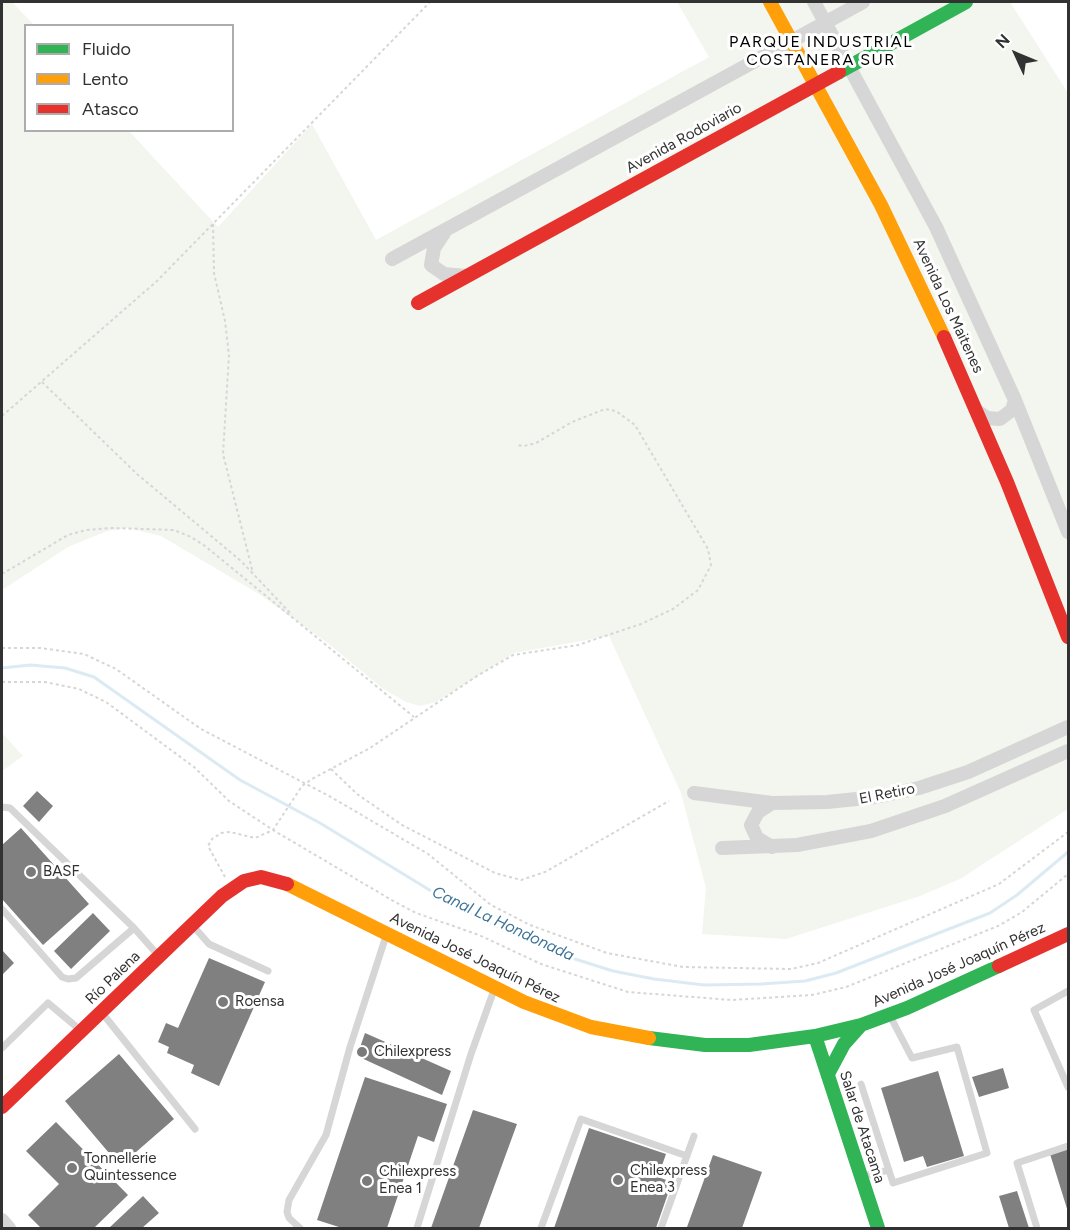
<!DOCTYPE html>
<meta charset="utf-8">
<style>
body{margin:0}
#map{position:relative;width:1070px;height:1230px;overflow:hidden;background:#fff;font-family:Figtree,sans-serif}
canvas{display:block}
.frame{position:absolute;inset:0;border:3px solid #323232;pointer-events:none}
.legend{position:absolute;left:24px;top:24px;width:210px;height:108px;box-sizing:border-box;background:#fff;border:2px solid #adadad;margin:0;padding:8px 10px;list-style:none;font-size:18px;color:#323232}
.legend li{display:flex;align-items:center;gap:12px;height:30px}
.legend b{width:30px;border:2px solid #adadad}
.north{position:absolute;left:986px;top:24px;width:60px;height:60px;-webkit-text-stroke:4px #fff;paint-order:stroke;rotate:314deg;font-size:16px;font-weight:700;line-height:24px;text-align:center;color:#323232}
.north::after{content:'';display:block;margin:auto;width:21px;height:27px;background:#323232;clip-path:polygon(50% 0,100% 100%,50% 72%,0 100%)}
</style>
<div id="map">
<canvas width="1070" height="1230"></canvas>
<div class="frame"></div>
<ul class="legend">
<li><b style="height:8px;background:#30b455"></b>Fluido</li>
<li><b style="height:8px;background:#ff9f0a"></b>Lento</li>
<li><b style="height:8px;background:#e5322d"></b>Atasco</li>
</ul>
<div class="north">N</div>
</div>
<script>
const context = document.querySelector('canvas').getContext('2d');
context.lineJoin = 'round';
function fill(path, color) {
  context.fillStyle = color;
  context.fill(path, 'evenodd');
}
function poly(rows) {
  const path = new Path2D();
  for (const r of rows) {
    path.moveTo(r[0], r[1]);
    for (let i = 2; i < r.length; i += 2) path.lineTo(r[i], r[i + 1]);
  }
  return path;
}
function trace(path, color, width, dash) {
  context.strokeStyle = color;
  context.lineWidth = width;
  context.lineCap = dash ? 'butt' : 'round';
  context.setLineDash(dash || []);
  context.stroke(path);
}
function drawText(font, color, halo, rows, align = 'center') {
  context.font = font + ' Figtree,sans-serif';
  context.lineWidth = 6;
  context.setLineDash([]);
  context.textBaseline = 'middle';
  context.strokeStyle = halo;
  context.fillStyle = color;
  for (const [text, x, y, turn = 0] of rows) {
    context.save();
    context.translate(x, y);
    context.rotate((+turn || 0) * Math.PI / 180);
    context.textAlign = isNaN(turn) ? turn : align;
    if (halo) context.strokeText(text, 0, 0);
    context.fillText(text, 0, 0);
    context.restore();
  }
}
fill(poly([
 [2,2,12,2,34,25,26,26,26,130,129,131,218,227,312,124,376,240,709,57,677,2,1010,2,1068,93,1068,809,960,879,920,896,786,939,702,934,706,888,681,793,609,636,514,653,436,702,420,706,406,702,382,688,329,644,259,594,161,536,128,528,107,531,68,547,2,590],
 [2,733,23,756,2,771]
]), '#f2f6ee');
trace(poly([
 [2,668,30,665,65,668,94,677,240,780,320,823,454,905,502,929,575,959,613,971,654,979,704,985,761,984,805,981,836,973,990,913,1017,895,1068,852]
]), '#dceaf3', 3);
fill(poly([
 [37,791,53,806,39,822,23,806],
 [21,828,89,904,43,945,2,899,2,845],
 [93,913,110,931,71,969,54,951],
 [2,950,14,963,2,975],
 [209,958,265,982,219,1086,191,1073,194,1065,167,1053,169,1047,158,1042,166,1023,178,1028],
 [365,1033,451,1071,442,1095,357,1056],
 [119,1054,174,1119,120,1166,65,1101],
 [1003,1068,1009,1088,979,1097,972,1077],
 [938,1071,964,1156,927,1167,923,1156,904,1162,881,1088],
 [365,1077,447,1104,434,1142,418,1136,387,1228,342,1228,317,1220],
 [473,1110,517,1124,479,1228,431,1228],
 [56,1122,128,1195,94,1228,41,1228,28,1215,59,1184,26,1151],
 [589,1128,666,1154,658,1177,672,1182,656,1228,554,1228],
 [1068,1148,1068,1212,1050,1154],
 [713,1155,762,1172,742,1228,687,1227],
 [1017,1191,1029,1228,1009,1228,999,1196],
 [143,1196,159,1213,142,1228,109,1228]
]), '#808080');
trace(poly([
 [213,224,214,273,225,321,229,355,223,454,253,573],
 [42,382,137,474,241,561,292,615],
 [2,416,157,281,430,2],
 [2,574,68,535,86,530,112,528,174,530,191,537,205,546,414,717],
 [2,648,40,648,84,654,116,669,201,729,331,797,428,854,491,905,530,925,607,953,683,967,791,969,818,963,999,884,1068,832],
 [2,682,45,682,79,689,106,702,194,767,229,801,273,830,395,902,416,913,479,935,541,964,628,992,732,1000,812,995,846,987,998,926,1022,912,1068,874],
 [331,769,357,794,402,825,495,873,521,880,545,872,669,801],
 [225,877,208,846,212,839,221,833,230,832,255,838,273,830,302,786,312,779,370,748,477,676,513,655,578,645,641,624,673,609,698,590,711,565,708,549,635,425,616,411,605,409,572,422,536,443,524,446,516,445]
]), '#d6d6d6', 2, [3, 3]);
trace(poly([
 [2,807,10,808,134,928,157,954],
 [2,909,62,977,68,979,76,978,134,928],
 [194,927,209,944,268,971],
 [1068,991,1034,1010,1068,1087],
 [103,1014,195,1129],
 [2,1048,48,1003,79,1029],
 [861,1084,893,1183,987,1153,957,1047,912,1058,890,1016],
 [864,1176,889,1170],
 [300,1228,289,1218,287,1212,289,1200,326,1135,350,1047,386,936],
 [417,1228,471,1054,494,990],
 [541,1228,581,1119,687,1156],
 [661,1228,694,1136],
 [1037,1228,1017,1163,1068,1146]
]), '#d6d6d6', 7);
trace(poly([
 [814,2,936,227,1015,400,1068,532],
 [444,233,434,248,431,265,444,274,466,276],
 [392,259,863,2],
 [977,411,987,418,1000,419,1012,410,1015,400],
 [694,793,772,803,827,802,876,797,919,788,968,772,1068,727],
 [772,803,758,812,751,825,757,838,772,847],
 [722,848,797,845,871,831,945,806,1068,751],
 [2,1220,9,1228]
]), '#d6d6d6', 14);
trace(poly([
 [839,72,966,2],
 [649,1038,705,1045,749,1045,815,1036],
 [828,1074,844,1044,861,1025],
 [878,1228,815,1036,861,1025,907,1008,999,966]
]), '#30b455', 14);
trace(poly([
 [770,2,881,205,944,337],
 [287,884,524,1002,591,1027,649,1038]
]), '#ff9f0a', 14);
trace(poly([
 [418,303,839,72],
 [944,337,1007,482,1068,637],
 [999,966,1068,934],
 [2,1107,222,896,244,881,261,877,287,884]
]), '#e5322d', 14);
for (const [x, y, r, color] of [
 [31,872,6,"#7a7a7a"],
 [223,1002,6,"#7a7a7a"],
 [362,1052,6,"#7a7a7a"],
 [72,1168,6,"#7a7a7a"],
 [618,1180,6,"#7a7a7a"],
 [367,1181,6,"#7a7a7a"]
]) {
  const dot = new Path2D();
  dot.arc(x, y, r, 0, 2 * Math.PI);
  context.fillStyle = color;
  context.fill(dot);
  trace(dot, '#fff', 2);
}
drawText('15px', '#323232', '#fff', [
 ["Avenida Rodoviario",684,138,-29],
 ["Avenida Los Maitenes",948,306,65],
 ["El Retiro",887,794,-11],
 ["Avenida José Joaquín Pérez",475,958,26],
 ["Avenida José Joaquín Pérez",959,965,-24],
 ["Río Palena",113,978,-44],
 ["Salar de Atacama",862,1127,72]
]);
drawText('15px', '#323232', '#fff', [
 ["BASF",43,872],
 ["Roensa",235,1002],
 ["Chilexpress",374,1052],
 ["Tonnellerie",84,1159],
 ["Quintessence",84,1176],
 ["Chilexpress",630,1171],
 ["Enea 3",630,1188],
 ["Chilexpress",379,1172],
 ["Enea 1",379,1189]
], 'left');
context.letterSpacing = '1.5px';
drawText('16px', '#000', '#fff', [
 ["PARQUE INDUSTRIAL",821,42],
 ["COSTANERA SUR",821,60]
]);
context.letterSpacing = '0px';
drawText('italic 16px', '#3d7396', '#fff', [
 ["Canal La Hondonada",503,924,25]
]);
</script>
